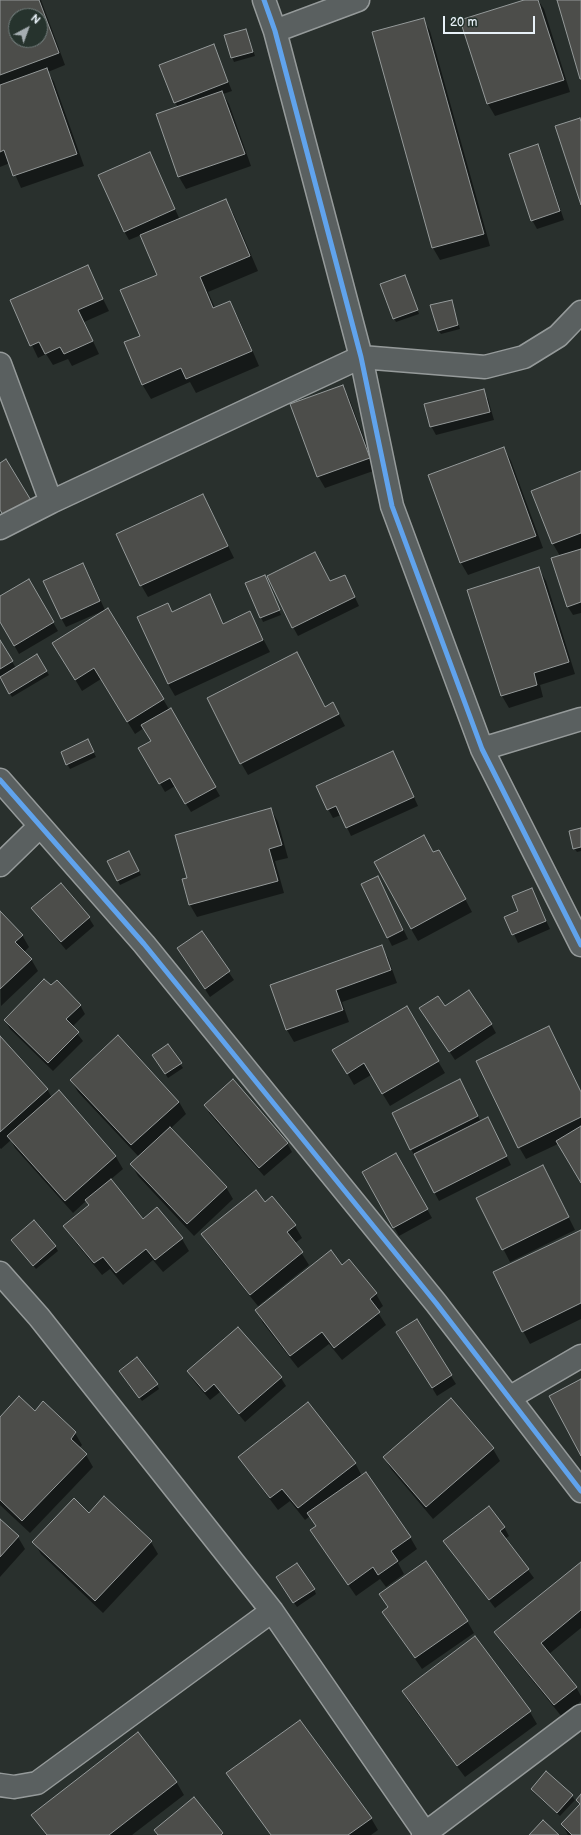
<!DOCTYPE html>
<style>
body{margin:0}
#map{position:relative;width:581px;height:1835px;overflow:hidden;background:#29302d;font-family:"Balsamiq Sans",sans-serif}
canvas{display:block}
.north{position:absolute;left:8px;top:8px;width:40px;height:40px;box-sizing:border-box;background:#26332d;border:1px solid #747f7e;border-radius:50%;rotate:41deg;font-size:11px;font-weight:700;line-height:16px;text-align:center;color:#e8f1f8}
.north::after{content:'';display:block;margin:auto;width:14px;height:18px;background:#a5adb1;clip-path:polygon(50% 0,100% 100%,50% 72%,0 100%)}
.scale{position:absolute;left:443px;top:16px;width:92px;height:18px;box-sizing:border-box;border:2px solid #e8f1f8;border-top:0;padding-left:5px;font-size:12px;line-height:14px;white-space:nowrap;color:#e8f1f8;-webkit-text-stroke:3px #26332d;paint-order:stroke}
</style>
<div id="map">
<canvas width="581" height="1835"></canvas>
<div class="north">N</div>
<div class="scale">20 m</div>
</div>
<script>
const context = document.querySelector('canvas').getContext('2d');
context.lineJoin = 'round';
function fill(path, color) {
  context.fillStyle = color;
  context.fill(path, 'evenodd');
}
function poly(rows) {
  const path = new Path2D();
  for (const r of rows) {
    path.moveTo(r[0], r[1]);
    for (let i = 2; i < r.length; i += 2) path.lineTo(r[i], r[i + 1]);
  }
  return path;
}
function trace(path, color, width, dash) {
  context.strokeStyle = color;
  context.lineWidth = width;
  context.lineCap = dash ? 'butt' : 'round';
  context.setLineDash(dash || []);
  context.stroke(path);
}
fill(poly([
 [0,0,41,0,65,65,48,72,54,82,84,166,21,188,10,163,0,167],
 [16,16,40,16,40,40,16,40],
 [527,0,538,0,544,9,570,92,495,116,488,104,461,21],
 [423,19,430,31,490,246,440,260,433,248,373,33],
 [246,30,255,56,234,62,232,57],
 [213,45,232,91,223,94,229,104,251,166,186,189,179,177,178,107,175,102],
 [537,145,542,154,564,220,537,229,532,220],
 [150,154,180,220,226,200,234,215,258,271,208,292,215,308,230,302,238,317,259,366,196,393,190,382,151,399,142,384,141,337,158,276,141,235,129,240,124,231],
 [87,267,109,311,84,322,99,354,72,366,68,359,53,365,46,354,38,358,11,301],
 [405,276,419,314,396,322,394,318],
 [451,301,460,329,441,334,438,330],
 [342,386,349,398,376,470,325,488,318,476],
 [483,390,488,399,494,420,436,435,431,426],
 [504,448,511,461,543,548,468,575,461,563,429,475],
 [581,472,581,613,573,615,568,607,560,556,553,544,532,491],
 [203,495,234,558,148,597,141,585],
 [539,569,546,581,575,674,540,685,543,697,509,708,502,696,468,591],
 [88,573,105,610,66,627,61,618],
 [265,576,281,615,263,622,247,583],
 [29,581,58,631,19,654,0,620,0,598],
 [330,582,349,585,359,606,298,636,293,627],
 [209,596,224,624,249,612,270,652,175,696,168,684,167,604,173,613],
 [0,642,16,668,37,656,49,675,12,697,1,679,0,680],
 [54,644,163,699,220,796,191,812,175,786,165,792,139,748,152,741,144,728,135,734,101,679,82,691],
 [333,703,345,726,248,775,241,763],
 [90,745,96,757,70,769,67,764],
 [397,761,418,806,351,836,341,815,333,818,328,809],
 [271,809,278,822,288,858,275,861,284,893,197,917,190,905,183,880,188,879],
 [581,829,581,851,577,852,574,848],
 [433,853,446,863,472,912,418,941,411,929],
 [131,856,141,875,120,885,109,862],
 [378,877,408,939,392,946,388,938],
 [61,885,89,918,94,926,66,950,38,916,33,908],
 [531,889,550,929,518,943,506,917,519,912],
 [0,912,22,935,29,947,24,952,31,959,38,971,1,1006],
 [202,933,234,980,210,997,184,957],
 [381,946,388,958,397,983,342,1002,349,1022,294,1042,287,1030],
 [51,987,80,1005,85,1014,72,1027,83,1041,53,1071,10,1029,5,1020],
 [406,1007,445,1073,390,1106,371,1075,354,1085,334,1050],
 [445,1007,491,1024,496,1033,455,1060,426,1017],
 [0,1038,47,1089,52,1098,58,1092,116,1157,123,1169,110,1180,143,1220,182,1239,189,1251,163,1272,153,1260,123,1285,110,1269,102,1275,72,1238,65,1226,89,1206,86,1201,73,1213,15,1148,11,1140,1,1149,0,1148],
 [555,1039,581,1092,581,1182,558,1144,526,1159,519,1147],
 [167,1045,183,1068,168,1078,156,1059],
 [71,1080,179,1102,186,1114,170,1129,226,1187,233,1199,194,1236,138,1176,131,1164,139,1157,78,1092],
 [464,1089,481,1122,492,1127,511,1165,439,1201,411,1149],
 [205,1105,287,1143,292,1152,264,1176,210,1114],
 [396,1154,432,1218,399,1236,363,1172],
 [549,1178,575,1230,510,1262,477,1198],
 [265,1203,295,1226,302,1238,295,1243,309,1265,258,1306,210,1247,203,1235],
 [581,1231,581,1319,530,1344,523,1331],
 [12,1240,55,1246,58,1251,36,1269],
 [349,1260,376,1294,383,1306,377,1311,386,1325,342,1360,329,1344,298,1368,263,1323,256,1310,342,1266],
 [403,1340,451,1376,456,1384,437,1396],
 [188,1371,281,1378,286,1386,245,1422,220,1392,210,1400,193,1380],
 [123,1375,157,1385,159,1389,142,1401],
 [451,1400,493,1449,500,1461,433,1519,391,1469,384,1457],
 [35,1412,75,1433,82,1445,79,1448,86,1455,93,1467,30,1533,0,1505,0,1418],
 [240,1457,355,1463,362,1476,410,1537,417,1549,398,1563,404,1574,386,1587,380,1579,356,1596,311,1531,316,1527,310,1516,305,1520,290,1501,278,1510,247,1469],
 [89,1514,151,1542,158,1554,103,1613,41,1554,34,1542],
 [0,1520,18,1537,25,1549,0,1577],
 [504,1527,509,1536,505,1539,534,1578,495,1608,444,1541],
 [581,1563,581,1628,549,1654,576,1687,581,1696,581,1701,562,1717,503,1644,496,1632],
 [280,1582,314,1589,316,1594,297,1607],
 [389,1608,467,1621,474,1633,422,1669,383,1612],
 [403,1692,530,1712,537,1724,465,1777,410,1704],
 [138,1733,177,1783,184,1795,132,1835,46,1835,32,1815],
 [228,1773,371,1818,378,1830,371,1835,271,1835],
 [532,1789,572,1796,575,1800,560,1816,534,1793],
 [581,1796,581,1835,568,1835,562,1824,580,1805,577,1800]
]), '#0007');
const building = poly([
 [0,0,39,0,59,53,0,75,0,0],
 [16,16,40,16,40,40,16,40,16,16],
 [524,0,538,0,564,80,487,104,460,20,524,0],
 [557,0,581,0,581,79,580,79,557,0],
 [424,18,484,234,432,248,372,32,424,18],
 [246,29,253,52,231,58,224,35,246,29],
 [214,44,228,82,174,103,159,65,214,44],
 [47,68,77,154,13,176,4,150,0,152,0,85,47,68],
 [222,91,245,154,178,177,156,114,222,91],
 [580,118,581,122,581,205,555,126,580,118],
 [538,144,560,211,531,221,509,154,538,144],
 [150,152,175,209,124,232,98,175,150,152],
 [226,199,250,256,200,277,213,308,230,301,252,351,186,379,181,368,142,385,124,342,140,336,120,290,157,275,140,235,226,199],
 [88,265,103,299,78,310,93,341,64,354,60,347,45,354,39,342,30,346,10,300,88,265],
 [405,275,418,310,393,319,380,284,405,275],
 [452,300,458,325,438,331,430,305,452,300],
 [343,385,370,458,317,477,290,404,343,385],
 [484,389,490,412,430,427,424,404,484,389],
 [504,447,536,536,460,563,428,475,504,447],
 [6,459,32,502,5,518,0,510,0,463,6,459],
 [581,471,581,533,552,544,531,491,581,471],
 [203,494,228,546,140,586,116,534,203,494],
 [581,549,581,602,567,607,551,558,581,549],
 [315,552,330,581,345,575,355,597,292,628,267,576,315,552],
 [83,563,100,601,61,619,43,581,83,563],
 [539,567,569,662,534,673,537,685,501,696,467,590,539,567],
 [265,575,280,610,260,618,245,583,265,575],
 [29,579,54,622,14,646,0,622,0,596,29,579],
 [210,594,223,624,250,611,263,640,168,684,137,617,168,603,172,612,210,594],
 [108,608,164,699,127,722,94,668,75,680,52,643,108,608],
 [0,640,13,661,0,669,0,640],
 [297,652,325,707,333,702,339,714,240,764,207,698,297,652],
 [37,654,47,671,9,694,0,677,37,654],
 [171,708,216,787,185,804,170,778,159,784,138,748,151,741,141,725,171,708],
 [88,739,94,752,66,765,61,752,88,739],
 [393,751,414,797,346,828,336,806,327,810,316,786,393,751],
 [271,808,282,845,269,849,278,881,189,905,182,879,187,878,175,835,271,808],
 [581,828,581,847,573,849,569,831,581,828],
 [424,835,433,852,439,850,466,899,411,929,374,862,424,835],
 [129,851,139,871,117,881,107,861,129,851],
 [378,876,403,930,387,938,361,884,378,876],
 [61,883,90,917,61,942,31,908,61,883],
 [532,888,546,921,512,935,504,917,518,911,512,896,532,888],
 [0,911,23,935,15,942,32,959,0,989,0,911],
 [202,931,230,971,205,989,177,948,202,931],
 [382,945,391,970,336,990,343,1010,286,1030,270,985,382,945],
 [44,979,51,985,57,980,81,1005,66,1019,79,1032,48,1063,4,1020,44,979],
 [469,990,492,1024,449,1052,419,1008,438,996,445,1006,469,990],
 [407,1006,439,1061,382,1094,364,1063,347,1074,332,1050,407,1006],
 [549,1026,581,1092,581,1117,518,1148,476,1061,549,1026],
 [118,1035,179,1102,131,1145,70,1080,118,1035],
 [0,1036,48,1089,0,1132,0,1036],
 [168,1044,182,1063,165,1074,152,1055,168,1044],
 [233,1079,288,1143,259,1168,204,1105,233,1079],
 [460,1079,478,1116,410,1150,392,1113,460,1079],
 [59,1090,116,1156,65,1201,7,1136,59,1090],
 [488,1117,507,1156,434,1193,414,1154,488,1117],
 [581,1126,581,1183,556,1141,581,1126],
 [170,1127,227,1187,187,1224,130,1164,170,1127],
 [396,1153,428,1209,393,1228,362,1172,396,1153],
 [543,1165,569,1217,502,1250,476,1198,543,1165],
 [111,1179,143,1219,157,1207,183,1238,155,1260,146,1249,116,1273,103,1257,94,1263,63,1226,89,1205,85,1200,111,1179],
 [256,1190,265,1202,272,1196,296,1225,287,1232,303,1252,250,1295,201,1234,256,1190],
 [34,1220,56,1246,33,1266,11,1240,34,1220],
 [581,1230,581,1303,522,1332,493,1272,581,1230],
 [331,1250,342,1265,349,1259,377,1293,370,1299,380,1312,334,1348,322,1332,290,1356,255,1310,331,1250],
 [417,1319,452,1375,432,1388,396,1332,417,1319],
 [238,1327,282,1377,239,1414,214,1384,205,1392,187,1371,238,1327],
 [137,1357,158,1384,139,1398,119,1371,137,1357],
 [581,1379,581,1456,549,1396,581,1379],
 [19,1396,35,1411,43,1401,76,1432,71,1439,87,1454,22,1521,0,1500,0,1417,19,1396],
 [451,1398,494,1448,426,1507,383,1457,451,1398],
 [308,1402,356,1463,298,1508,282,1489,270,1498,238,1457,308,1402],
 [366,1472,411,1537,391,1551,398,1561,378,1575,373,1567,348,1585,310,1530,316,1526,307,1513,366,1472],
 [104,1496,152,1541,95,1601,32,1542,74,1498,89,1513,104,1496],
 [489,1506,505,1527,500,1531,529,1569,489,1600,443,1541,489,1506],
 [0,1519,19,1536,0,1557,0,1519],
 [426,1561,468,1621,415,1658,382,1612,388,1607,379,1594,426,1561],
 [581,1562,581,1610,541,1643,577,1687,554,1705,494,1632,581,1562],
 [297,1563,315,1589,293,1603,276,1577,297,1563],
 [475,1636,531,1711,457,1766,402,1691,475,1636],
 [300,1720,372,1818,348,1835,271,1835,226,1773,300,1720],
 [138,1732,177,1782,109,1835,47,1835,31,1815,138,1732],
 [546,1771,573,1795,557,1813,531,1789,546,1771],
 [581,1794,581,1835,572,1835,561,1824,580,1804,576,1800,581,1794],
 [194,1797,223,1833,221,1835,158,1835,154,1830,194,1797],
 [543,1820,559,1835,529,1835,543,1820]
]);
fill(building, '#4c4d4a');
trace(building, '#959a9a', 1);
const street = poly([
 [264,0,275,31,361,357,392,506,482,749,581,945],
 [275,31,358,0],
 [0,364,51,502],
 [0,528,51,502,361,357,485,367,524,357,558,336,581,312],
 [482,749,581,719],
 [0,780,144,944,436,1303,581,1491],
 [0,865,40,826],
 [0,1273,39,1317,272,1611,425,1833],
 [509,1398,581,1356],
 [0,1785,14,1787,37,1783,272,1611],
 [423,1835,581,1716]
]);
trace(street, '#959a9a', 25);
trace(street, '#5a6060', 22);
trace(poly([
 [264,0,275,31,361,357,392,506,482,749,581,945],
 [0,780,144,944,436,1303,581,1491]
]), '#60a3ed', 5);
</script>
